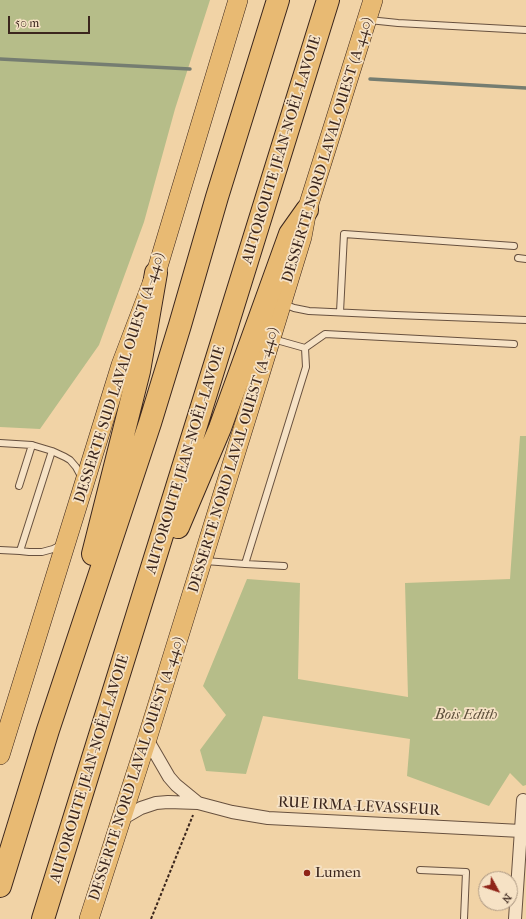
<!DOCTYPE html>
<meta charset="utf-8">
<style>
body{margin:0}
#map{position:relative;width:526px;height:919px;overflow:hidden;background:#f1d3a6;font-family:"IM FELL French Canon",serif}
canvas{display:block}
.north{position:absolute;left:478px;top:871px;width:40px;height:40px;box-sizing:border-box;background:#f6e2c5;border:1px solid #ab9782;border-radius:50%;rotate:130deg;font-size:11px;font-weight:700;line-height:16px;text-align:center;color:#3b261d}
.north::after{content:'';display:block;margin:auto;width:14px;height:18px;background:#8f2418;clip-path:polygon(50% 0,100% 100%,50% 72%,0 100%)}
.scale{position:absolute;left:8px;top:16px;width:82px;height:18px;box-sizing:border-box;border:2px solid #3b261d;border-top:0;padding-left:5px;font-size:12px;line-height:14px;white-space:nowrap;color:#3b261d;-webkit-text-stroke:3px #f6e2c5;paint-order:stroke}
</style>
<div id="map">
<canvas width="526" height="919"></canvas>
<div class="north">N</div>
<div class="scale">50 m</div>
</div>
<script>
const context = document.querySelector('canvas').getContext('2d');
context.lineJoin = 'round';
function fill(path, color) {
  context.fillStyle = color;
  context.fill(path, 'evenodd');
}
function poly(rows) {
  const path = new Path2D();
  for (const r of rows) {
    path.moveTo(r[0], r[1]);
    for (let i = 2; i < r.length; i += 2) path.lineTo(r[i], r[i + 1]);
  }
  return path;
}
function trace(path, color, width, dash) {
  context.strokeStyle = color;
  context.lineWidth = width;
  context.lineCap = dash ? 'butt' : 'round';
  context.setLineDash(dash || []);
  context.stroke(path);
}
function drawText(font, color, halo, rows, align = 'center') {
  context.font = font + ' "IM FELL French Canon",serif';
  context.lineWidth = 3.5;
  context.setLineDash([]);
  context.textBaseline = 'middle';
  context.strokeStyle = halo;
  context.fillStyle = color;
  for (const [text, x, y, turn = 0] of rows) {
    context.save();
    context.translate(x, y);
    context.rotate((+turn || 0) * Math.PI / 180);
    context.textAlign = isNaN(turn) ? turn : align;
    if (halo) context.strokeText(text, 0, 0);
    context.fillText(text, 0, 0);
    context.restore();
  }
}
fill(poly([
 [0,0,210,0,175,109,144,222,99,345,40,429,0,427],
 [520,436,526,436,526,785,523,786,510,773,489,806,407,776,410,739,263,716,246,774,206,771,200,750,226,715,203,686,247,579,300,583,298,679,408,697,405,583,510,579]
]), '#b6bd89');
trace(poly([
 [0,59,190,69],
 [370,79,526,88]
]), '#757d71', 3.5);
const service = poly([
 [369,20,398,23,526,30],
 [518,258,526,259],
 [284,304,294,308,309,311,395,315,526,320],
 [340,312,344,234,514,246],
 [305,348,325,334,514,344],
 [0,443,32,445],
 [19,486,32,445,52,451],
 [61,545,53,549,42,552,29,552,20,551,52,451,65,457,70,460,76,467,82,478],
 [0,550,20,551],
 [205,561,245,564,306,367,305,348,273,339],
 [245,564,284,566],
 [420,870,466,872,464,919]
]);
const minor = poly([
 [147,739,169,777,176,785,198,803],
 [122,819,141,808,156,803,168,802,198,803,232,812,268,818,521,831],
 [515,919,523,800]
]);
const primary = poly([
 [0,755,121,365,156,273,238,0],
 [89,919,147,739,260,374,302,237,307,210,373,0]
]);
const motorway = poly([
 [178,527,220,428,290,234,307,210],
 [93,554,139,371,156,273],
 [0,886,48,730,150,423,180,325,217,197,278,0],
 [43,919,328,0]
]);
trace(service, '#68513f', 8);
trace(minor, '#68513f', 14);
trace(primary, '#3b261d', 20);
trace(motorway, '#3b261d', 24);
trace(poly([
 [151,919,193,815]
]), '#3b261d', 2, [3, 2]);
trace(service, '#f6e2c5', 6);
trace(minor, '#f6e2c5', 12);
trace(primary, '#e8ba73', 19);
trace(motorway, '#e8ba73', 22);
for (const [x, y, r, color] of [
 [307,873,4,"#8f2418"]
]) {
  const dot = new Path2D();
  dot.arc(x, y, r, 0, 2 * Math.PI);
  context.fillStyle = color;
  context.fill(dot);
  trace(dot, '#f6e2c5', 1.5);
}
drawText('15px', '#3b261d', '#f6e2c5', [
 ["AUTOROUTE JEAN-NOËL-LAVOIE",282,150,-73],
 ["DESSERTE NORD LAVAL OUEST (A-440)",328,150,-73],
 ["DESSERTE SUD LAVAL OUEST (A-440)",120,378,-72],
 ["AUTOROUTE JEAN-NOËL-LAVOIE",186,460,-73],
 ["DESSERTE NORD LAVAL OUEST (A-440)",234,460,-73],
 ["AUTOROUTE JEAN-NOËL-LAVOIE",90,769,-73],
 ["DESSERTE NORD LAVAL OUEST (A-440)",137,769,-72],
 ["RUE IRMA-LEVASSEUR",359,807,3]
]);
drawText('italic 15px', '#5a4c38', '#f6e2c5', [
 ["Bois Edith",466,715]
]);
drawText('15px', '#3b261d', '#f6e2c5', [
 ["Lumen",315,873]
], 'left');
</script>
